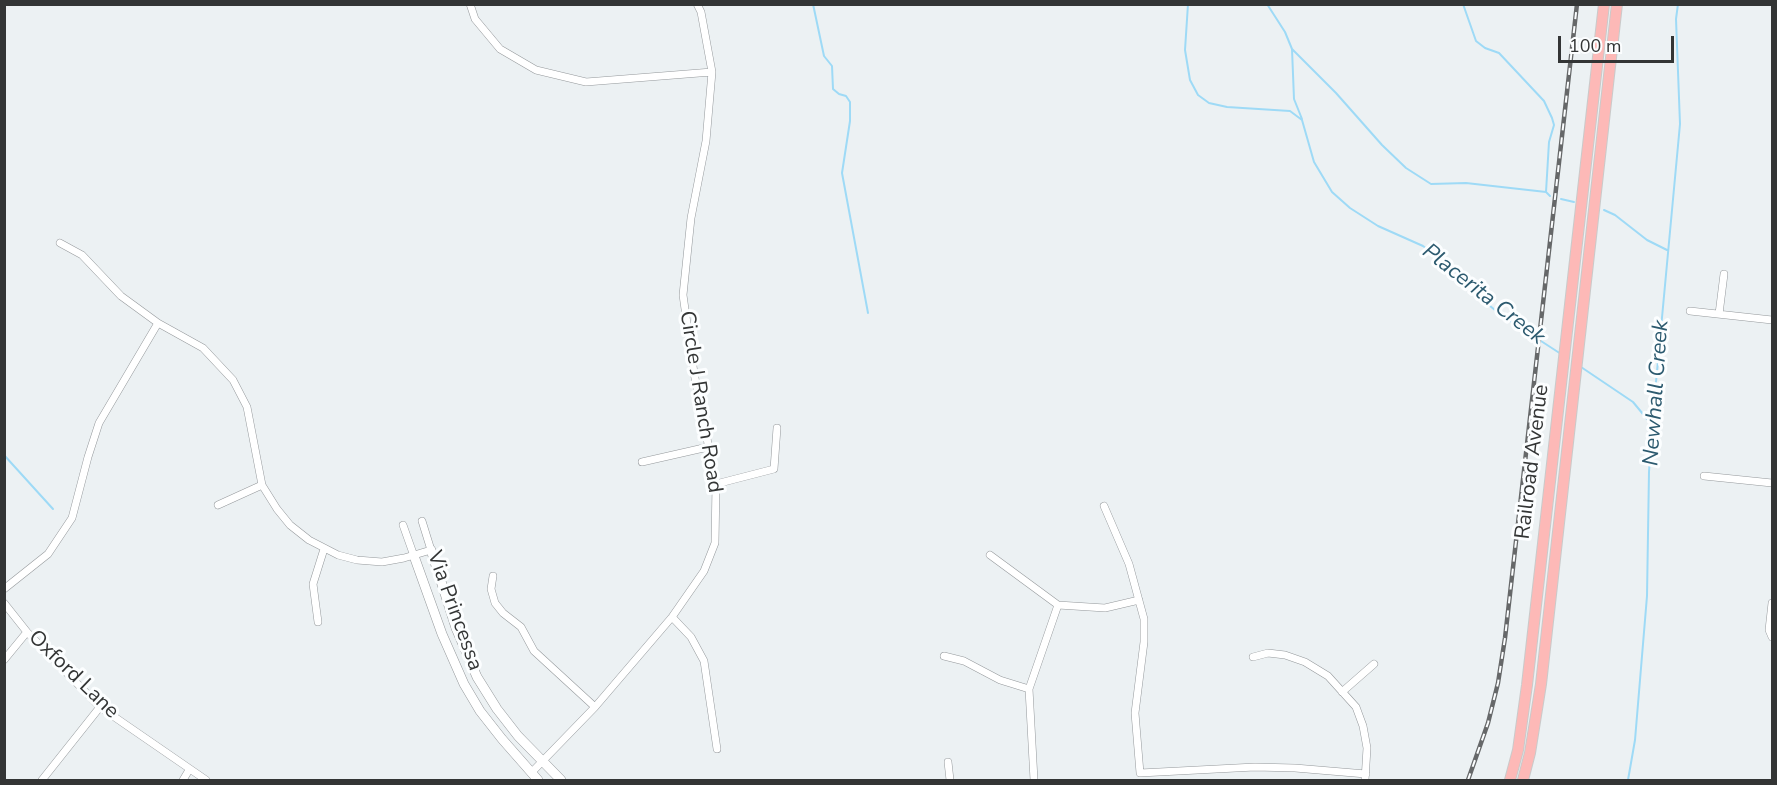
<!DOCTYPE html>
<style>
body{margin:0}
#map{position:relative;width:1777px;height:785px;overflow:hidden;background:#ecf1f3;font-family:"Nunito Sans",sans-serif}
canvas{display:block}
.frame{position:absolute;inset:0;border:6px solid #333535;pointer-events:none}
.scale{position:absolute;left:1558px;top:36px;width:116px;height:27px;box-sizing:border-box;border:3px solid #333535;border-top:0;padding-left:8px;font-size:18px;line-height:21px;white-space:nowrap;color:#333535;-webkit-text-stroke:4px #fcfeff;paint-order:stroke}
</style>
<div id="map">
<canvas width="1777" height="785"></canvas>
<div class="frame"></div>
<div class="scale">100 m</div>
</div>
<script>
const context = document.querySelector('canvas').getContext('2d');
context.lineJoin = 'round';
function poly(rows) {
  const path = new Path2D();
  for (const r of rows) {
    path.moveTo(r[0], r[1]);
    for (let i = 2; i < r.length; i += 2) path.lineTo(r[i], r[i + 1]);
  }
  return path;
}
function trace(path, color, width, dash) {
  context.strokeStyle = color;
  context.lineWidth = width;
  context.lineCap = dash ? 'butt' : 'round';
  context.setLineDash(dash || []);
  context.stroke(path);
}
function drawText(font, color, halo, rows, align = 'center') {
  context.font = font + ' "Nunito Sans",sans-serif';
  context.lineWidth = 6;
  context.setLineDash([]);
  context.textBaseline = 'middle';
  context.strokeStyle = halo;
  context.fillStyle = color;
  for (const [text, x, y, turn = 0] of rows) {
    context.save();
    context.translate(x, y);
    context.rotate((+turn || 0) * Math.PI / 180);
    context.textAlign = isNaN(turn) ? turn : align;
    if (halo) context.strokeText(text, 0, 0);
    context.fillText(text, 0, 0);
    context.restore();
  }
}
trace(poly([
 [813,4,824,56,832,66,833,89,839,94,846,96,850,102,850,121,842,173,868,313],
 [1188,4,1185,50,1190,80,1198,95,1209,103,1227,107,1290,111,1302,120,1314,162,1332,192,1350,208,1378,226,1423,246,1455,270,1484,301,1501,315,1561,354],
 [1267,4,1285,32,1292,49,1294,99,1302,119],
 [1463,4,1476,41,1485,48,1499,53,1544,101,1552,118,1554,125,1549,142,1546,192,1550,196],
 [1292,49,1336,93,1382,145,1406,168,1431,184,1466,183,1546,192],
 [1561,199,1574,202],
 [1604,210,1615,215,1647,240,1667,250],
 [1581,367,1633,402,1652,425],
 [4,455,53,509],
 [1628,780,1635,740,1647,596,1649,472,1652,425,1680,124,1676,19,1678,4]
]), '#9edaf6', 2);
const street = poly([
 [470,4,475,19,500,49,536,70,586,82,712,72],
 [60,243,82,255,121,296,158,323,203,348,233,380,247,407,262,485,277,509,290,525,309,540,338,555,357,560,382,562,404,558,431,550,422,521],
 [1690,311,1772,320],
 [1719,314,1724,274],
 [642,462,708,447],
 [1704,476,1772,483],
 [716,484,774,469,777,428],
 [218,505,262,485],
 [1104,506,1129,564,1144,619,1144,642,1135,713,1140,773,1255,767,1295,768,1366,774],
 [403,525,414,556],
 [990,555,1058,605,1105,608,1139,600],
 [493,576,491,589,495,603,503,613,521,627,534,651,595,707],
 [4,589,48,554,72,518,88,457,99,423,158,323],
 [4,603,27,632,100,707,206,780],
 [1772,603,1769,630,1772,637],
 [672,617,691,637,704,661,717,749],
 [318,622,313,584,324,549],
 [944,656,964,661,1000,680,1029,689],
 [1253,657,1268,653,1285,655,1305,662,1328,676,1356,707,1363,726,1367,748,1365,780],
 [4,660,27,632],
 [1342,692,1374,664],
 [948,762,950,780],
 [531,773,595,707,672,617,704,571,715,543,716,484,694,373,683,295,691,218,706,141,712,72,701,12,697,4],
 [42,780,100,707],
 [183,780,189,770],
 [1034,780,1029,689,1058,605]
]);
const secondary = poly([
 [431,550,456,628,477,677,497,709,518,736,561,780],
 [414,556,442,634,464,684,480,711,502,739,538,780]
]);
const primary = poly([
 [1510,780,1518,750,1527,685,1604,4],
 [1523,780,1530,753,1541,684,1617,4]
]);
trace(street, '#94989b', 8);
trace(secondary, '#94989b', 10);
trace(primary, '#cacaca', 12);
trace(street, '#fff', 7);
trace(secondary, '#fff', 9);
trace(primary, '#fdb9b7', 10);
const rail = poly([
 [1468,780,1488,723,1498,683,1505,638,1577,4]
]);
trace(rail, '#666869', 4.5);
trace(rail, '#fcfeff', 2, [7]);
drawText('21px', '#333535', '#fcfeff', [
 ["Circle J Ranch Road",700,402,81],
 ["Railroad Avenue",1533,462,-83],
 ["Via Princessa",454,611,70],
 ["Oxford Lane",73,675,44]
]);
drawText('italic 22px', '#2c5a6f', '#fcfeff', [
 ["Placerita Creek",1483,295,38],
 ["Newhall Creek",1657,393,-86]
]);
</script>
